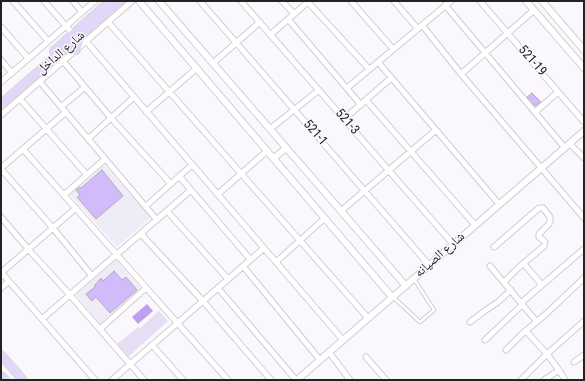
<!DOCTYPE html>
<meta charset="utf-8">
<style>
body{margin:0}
#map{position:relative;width:585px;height:381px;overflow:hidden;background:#faf8fd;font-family:"Roboto Condensed",sans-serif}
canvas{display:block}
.frame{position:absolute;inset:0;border:2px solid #222223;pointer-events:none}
</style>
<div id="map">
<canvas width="585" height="381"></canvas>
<div class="frame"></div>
</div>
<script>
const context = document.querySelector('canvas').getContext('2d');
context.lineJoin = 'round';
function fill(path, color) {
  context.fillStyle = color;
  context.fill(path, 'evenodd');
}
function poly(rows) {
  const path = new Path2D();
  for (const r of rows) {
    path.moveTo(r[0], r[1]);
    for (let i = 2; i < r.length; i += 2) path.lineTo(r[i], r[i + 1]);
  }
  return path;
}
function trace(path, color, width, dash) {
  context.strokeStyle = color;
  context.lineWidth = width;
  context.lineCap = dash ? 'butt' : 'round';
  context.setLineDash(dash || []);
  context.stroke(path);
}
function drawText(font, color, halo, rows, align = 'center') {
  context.font = font + ' "Roboto Condensed","Noto Naskh Arabic",sans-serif';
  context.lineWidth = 3;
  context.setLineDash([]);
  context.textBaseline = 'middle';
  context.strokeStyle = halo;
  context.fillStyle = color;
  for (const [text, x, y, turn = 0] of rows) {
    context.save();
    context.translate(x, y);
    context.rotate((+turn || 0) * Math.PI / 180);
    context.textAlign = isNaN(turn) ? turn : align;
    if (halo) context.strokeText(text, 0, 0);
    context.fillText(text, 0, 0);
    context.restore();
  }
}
fill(poly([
 [104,165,151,217,117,247,70,195],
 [116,260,141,289,100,324,76,295]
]), '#efebf7');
fill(poly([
 [159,311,168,321,128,357,117,344,138,327,140,328]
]), '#e7def6');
fill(poly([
 [147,304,153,311,138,324,132,317]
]), '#bea1ee');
const building = poly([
 [532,93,541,102,535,106,527,97,532,93],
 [102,170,123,196,96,219,77,197,80,195,76,190,80,187,81,188,102,170],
 [114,271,122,280,126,277,137,290,110,313,96,297,92,301,86,294,95,287,94,286,101,278,103,281,114,271]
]);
fill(building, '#d2bbfa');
trace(building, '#b0afb3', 1);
const service = poly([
 [393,297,420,322,434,310,414,279]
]);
const minor = poly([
 [13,1,48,41],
 [44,1,73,34],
 [73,1,82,12],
 [200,1,429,265],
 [241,1,453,244],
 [282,1,294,14],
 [351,1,393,49],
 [394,1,418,29],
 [480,1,584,122],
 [308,2,369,69],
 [445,5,565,148],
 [288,19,361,105],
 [108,22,368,318],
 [422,25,461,74,584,218],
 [1,27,28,58],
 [270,35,309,1],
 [86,41,343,340],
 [1,60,12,73],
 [63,61,111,118,171,184],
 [378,62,499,204],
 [213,63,260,22],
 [461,74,534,10],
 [1,82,95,1],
 [40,82,157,220],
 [347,88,451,1],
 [20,99,87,175],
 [366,100,475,225],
 [61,107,85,87],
 [146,112,197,68],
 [535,112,558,92],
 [1,115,132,1],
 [344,119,391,78],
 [270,129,319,90],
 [88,139,134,97],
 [570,144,584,158],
 [23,149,228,380],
 [1,168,66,112],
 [1,169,53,228,92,276],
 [179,176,250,259],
 [218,194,267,151],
 [64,195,105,159],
 [146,206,192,165],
 [167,211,228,279],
 [341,211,436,130],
 [1,217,29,250,70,295,144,380],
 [141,234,203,301,271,380],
 [494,247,539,208,543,208,550,217,550,221,549,224,539,234,539,237,545,242,544,246,518,268,504,282],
 [276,262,325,218],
 [524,264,542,285],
 [243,266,320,360],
 [490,266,537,322],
 [1,272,95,380],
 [2,272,76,208],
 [1,288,9,281],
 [218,288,296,380],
 [521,303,584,249],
 [42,319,191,190],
 [470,322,486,310,498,302,511,290],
 [100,329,146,288],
 [526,331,547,354,559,370,565,380],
 [485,340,523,304],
 [152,345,183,380],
 [506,350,522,334,547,313,584,278],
 [329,352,350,380],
 [366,357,386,380],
 [574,362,584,355],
 [112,380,264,248],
 [521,380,547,354,584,321],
 [544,380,559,370]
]);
const tertiary = poly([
 [139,1,392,297],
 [159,1,406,286],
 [526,1,584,68],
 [542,1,584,50],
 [274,158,286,148],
 [297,380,584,131]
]);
const primary = poly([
 [76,50,81,35],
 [54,51,110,1],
 [1,104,120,1],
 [1,355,23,380],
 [1,376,5,380]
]);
trace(service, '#cfcdd2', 4.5);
trace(minor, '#cfcdd2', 7);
trace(tertiary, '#cfcdd2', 8);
trace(primary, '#d7d7d7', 10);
trace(service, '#fff', 2.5);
trace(minor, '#fff', 5);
trace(tertiary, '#fff', 6);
trace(primary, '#e3d7f9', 8);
drawText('13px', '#222223', '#faf8fd', [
 ["شارع الداخل",61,53,-41],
 ["521-19",532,61,49],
 ["521-3",347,122,49],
 ["521-1",315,133,49],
 ["شارع الصيانه",440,255,-41]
]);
</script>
